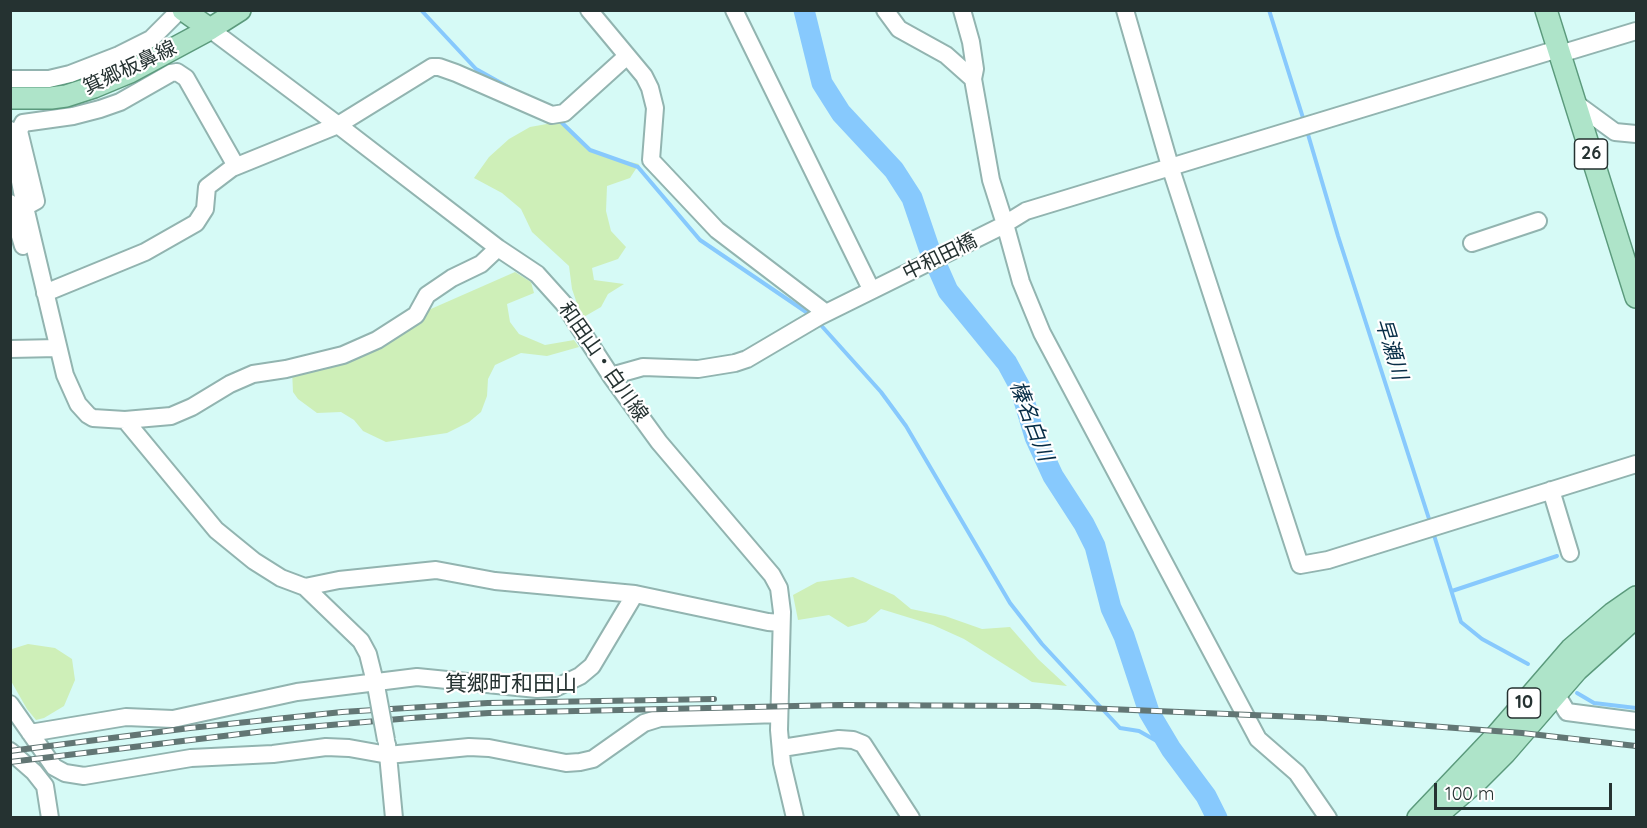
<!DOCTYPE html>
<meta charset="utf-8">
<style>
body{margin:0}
#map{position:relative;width:1647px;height:828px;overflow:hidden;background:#d6faf6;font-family:Quicksand,sans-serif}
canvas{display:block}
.frame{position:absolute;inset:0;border:12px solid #253231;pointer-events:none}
.scale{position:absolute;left:1434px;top:783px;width:178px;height:27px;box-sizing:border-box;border:3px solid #253231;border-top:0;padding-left:8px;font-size:18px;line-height:21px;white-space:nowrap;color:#253231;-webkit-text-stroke:4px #fff;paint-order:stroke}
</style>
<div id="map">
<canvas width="1647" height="828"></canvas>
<div class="frame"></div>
<div class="scale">100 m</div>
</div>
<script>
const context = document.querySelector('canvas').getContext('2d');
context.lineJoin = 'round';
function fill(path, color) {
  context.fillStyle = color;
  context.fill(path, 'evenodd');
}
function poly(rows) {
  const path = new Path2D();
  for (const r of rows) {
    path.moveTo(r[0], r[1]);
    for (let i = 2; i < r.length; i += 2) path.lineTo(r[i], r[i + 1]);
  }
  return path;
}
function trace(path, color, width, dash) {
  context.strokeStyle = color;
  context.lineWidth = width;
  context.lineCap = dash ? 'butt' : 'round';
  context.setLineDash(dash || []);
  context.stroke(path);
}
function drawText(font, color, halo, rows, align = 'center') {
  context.font = font + ' Quicksand,"Noto Sans JP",sans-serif';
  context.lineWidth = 4.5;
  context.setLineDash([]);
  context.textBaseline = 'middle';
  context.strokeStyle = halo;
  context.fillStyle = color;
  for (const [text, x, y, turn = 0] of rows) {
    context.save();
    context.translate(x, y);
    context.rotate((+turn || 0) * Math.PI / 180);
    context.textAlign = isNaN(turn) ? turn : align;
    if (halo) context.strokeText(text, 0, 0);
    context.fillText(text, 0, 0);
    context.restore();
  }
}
fill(poly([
 [558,122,569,129,591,150,608,157,639,164,630,178,607,186,606,211,611,231,626,247,618,259,592,268,594,280,624,284,608,294,601,307,582,318,572,289,569,266,532,232,521,209,502,193,474,178,489,157,509,139,530,127],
 [515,272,531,282,534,293,507,304,510,322,519,334,545,345,574,340,579,347,547,356,521,353,495,365,488,379,487,396,481,412,469,422,447,433,386,442,363,431,354,420,341,412,317,413,298,399,293,392,292,370],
 [853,577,894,595,911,609,945,616,982,629,1010,627,1038,659,1067,686,1032,682,964,639,933,625,881,609,866,622,848,627,829,615,798,620,793,595,817,582],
 [28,644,55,648,72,659,75,680,64,706,44,718,36,720,27,709,11,681,11,647,12,649]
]), '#ceefb8');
trace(poly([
 [421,10,476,69,510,88],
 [1269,10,1304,121],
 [559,120,590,150,638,167,700,240,812,316],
 [1307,131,1338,236,1430,522],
 [819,323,881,392,906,426,1010,603,1042,644,1120,728,1139,731,1171,749],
 [1433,532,1461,622,1482,639,1528,664],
 [1452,591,1557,556],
 [1577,693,1594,703,1636,708]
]), '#87c9fd', 4);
trace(poly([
 [804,10,822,83,841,113,894,170,912,198,929,248,948,291,1007,363,1020,387,1035,437,1053,476,1084,524,1095,546,1111,608,1124,636,1149,712,1171,749,1206,796,1217,818]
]), '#87c9fd', 21);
const minor = poly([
 [589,10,644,76,650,88,655,108,651,160,717,230,826,313],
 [734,10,871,289],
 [885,10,899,29,946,55,973,79,991,180,1005,224,1021,282,1042,333,1258,739,1297,773,1328,818],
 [962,10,971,42,975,69,973,79],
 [1125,10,1170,166,1300,565,1328,560,1636,464],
 [210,29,338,125,498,248,537,274,564,304,611,376,659,442,772,575,779,588,782,612,779,730,782,763,795,818],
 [1560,54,1636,31],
 [10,79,49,79,70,74,119,55,151,39,180,10],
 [1574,102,1615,132,1636,134],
 [10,130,25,207,65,375,78,404,88,415,93,418,125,420,171,416,192,407,230,384,253,374,286,369,343,355,377,340,416,315,427,295,452,278,481,264,498,248],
 [10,203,23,246],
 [25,207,36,201,19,131,23,123,73,116,100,109,120,102,171,73,177,72,186,78,236,166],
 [1472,243,1538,221],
 [45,293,145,252,196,223,205,209,207,187,232,168,338,125,432,67,439,67,456,73,552,115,564,113,627,56],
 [10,349,58,348],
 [611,376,643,367,698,369,735,363,747,359,820,316,1000,227,1026,211,1558,49],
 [125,420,216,530,254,561,281,578,305,587,361,641,368,654,377,690],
 [1551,490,1570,553],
 [305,587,339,580,436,570,495,581,635,594,768,622,781,623],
 [1554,696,1561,702,1567,712,1636,721],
 [10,704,54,767,65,773,84,776,191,758,273,754,326,747,349,748,388,755,469,747,489,748,566,763,580,762,593,759,644,723,660,718,779,714],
 [30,733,126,717,173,719,297,692,417,677,537,689,555,688,580,676,592,666,635,594],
 [387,744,394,818],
 [782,748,839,739,853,740,863,744,911,818],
 [10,751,34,772,45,786,50,818]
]);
const major = poly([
 [183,10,210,29],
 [1546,10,1636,297],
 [10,98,51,98,66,96,94,87,130,72,210,29,240,10],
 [1418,818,1494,738,1571,649,1613,613,1636,597],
 [1434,818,1479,779,1505,753,1577,670,1636,617]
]);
trace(minor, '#92b4b0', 20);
trace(major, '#5b9a7c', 24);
trace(minor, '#fff', 16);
trace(major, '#aee4c9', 21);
const rail = poly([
 [10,751,190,728,342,712,488,703,714,699],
 [10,762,273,730,411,718,489,713,839,705,1037,706,1323,718,1522,733,1636,746]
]);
trace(rail, '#627674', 6);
trace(rail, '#fff', 4, [11]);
const minorBridge = poly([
 [377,691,386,740]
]);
trace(minorBridge, '#92b4b0', 20, []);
trace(minorBridge, '#fff', 16);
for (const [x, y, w] of [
 [1591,154,33],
 [1524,703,33]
]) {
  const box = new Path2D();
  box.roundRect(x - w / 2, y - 15, w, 30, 4.5);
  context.fillStyle = '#fff';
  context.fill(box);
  trace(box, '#253231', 1.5);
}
drawText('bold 18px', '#253231', null, [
 ["26",1591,154],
 ["10",1524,703]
]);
drawText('20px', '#253231', '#fff', [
 ["箕郷板鼻線",130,68,-25],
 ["中和田橋",940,257,-26],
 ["和田山・白川線",603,362,55]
]);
drawText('italic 21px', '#072d46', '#fff', [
 ["早瀬川",1391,349,73],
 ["榛名白川",1031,421,69]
]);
drawText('22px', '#253231', '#fff', [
 ["箕郷町和田山",511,684]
]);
</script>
